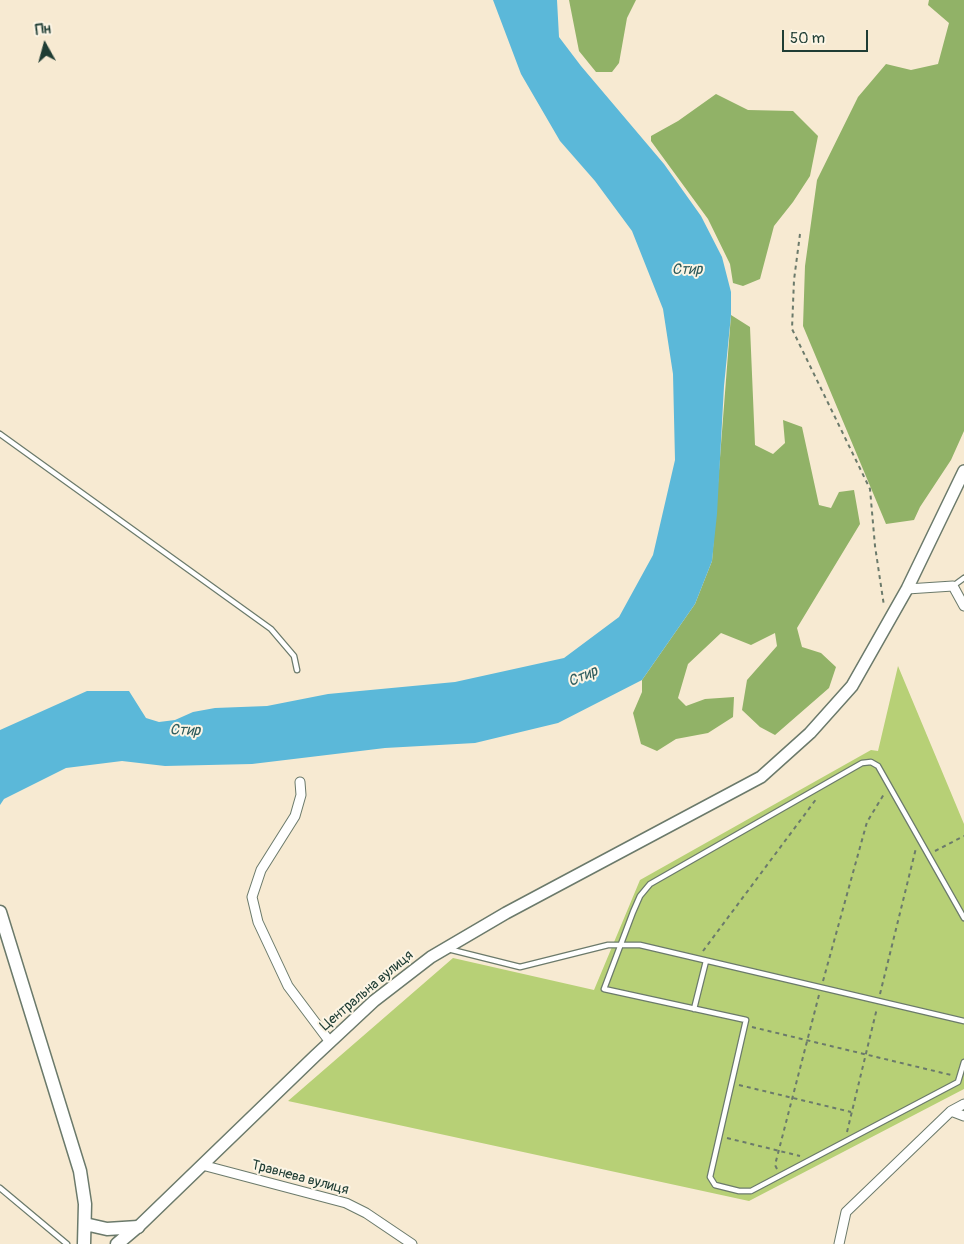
<!DOCTYPE html>
<html>
<head>
<meta charset="utf-8">
<style>
	body { margin:0 }
	#map { position:relative; width:964px; height:1244px; overflow:hidden; background:#f7ead2; font-family:Pangolin,sans-serif }
	canvas { display:block }
	.north { position:absolute; left:20px; top:20px; width:50px; height:50px; -webkit-text-stroke:4px #fcf5e5; paint-order:stroke; rotate:353deg; font-size:14px; font-weight:700; line-height:20px; text-align:center; color:#1f3d34 }
	.north::after { content:''; display:block; margin:auto; width:18px; height:22px; background:#1f3d34; clip-path:polygon(50% 0,100% 100%,50% 72%,0 100%) }
	.scale { position:absolute; left:782px; top:30px; width:86px; height:22px; box-sizing:border-box; border:2px solid #1f3d34; border-top:0; padding-left:6px; font-size:15px; line-height:18px; white-space:nowrap; color:#1f3d34; -webkit-text-stroke:4px #fcf5e5; paint-order:stroke }
</style>
</head>
<body>
<div id="map">
<canvas width="964" height="1244"></canvas>
<div class="north">Пн</div>
<div class="scale">50 m</div>
</div>
<script>
const ctx = document.querySelector('canvas').getContext('2d');
ctx.lineJoin = 'round';
function paint(path, color) { ctx.fillStyle = color; ctx.fill(path, 'evenodd'); }
const poly = rows => new Path2D(rows.map(r => 'M' + r).join(''));
function stroke(path, color, width, dash) { ctx.strokeStyle = color; ctx.lineWidth = width; ctx.lineCap = dash ? 'butt' : 'round'; ctx.setLineDash(dash || []); ctx.stroke(path); }
function label(font, color, halo, rows, align = 'center') {
  ctx.font = font + ' Pangolin,sans-serif'; ctx.lineWidth = 4; ctx.setLineDash([]); ctx.textBaseline = 'middle'; ctx.strokeStyle = halo; ctx.fillStyle = color; for (const [text, x, y, turn = 0] of rows) {
    ctx.save(); ctx.translate(x, y); ctx.rotate((+turn || 0) * Math.PI / 180); ctx.textAlign = isNaN(turn) ? turn : align; if (halo) ctx.strokeText(text, 0, 0); ctx.fillText(text, 0, 0); ctx.restore();
  }
}
const green = poly([
	[898,666,964,824,964,1089,749,1201,288,1101,453,958,594,990,640,880,871,750,878,751]
]);
const forest = poly([
	[569,0,636,0,627,18,619,63,612,72,596,72,579,51],
	[929,0,964,0,964,431,951,460,920,507,914,520,886,524,803,326,805,266,817,180,858,97,886,64,911,70,938,64,949,23,928,5],
	[716,94,748,110,793,111,818,136,810,176,793,202,774,226,760,279,743,286,733,283,730,264,708,219,651,141,651,136,678,121],
	[731,315,750,327,755,445,773,454,785,443,783,420,802,427,819,505,831,508,839,492,854,490,860,524,797,628,802,647,821,653,836,667,829,688,775,735,760,727,742,710,747,680,777,646,775,633,751,645,721,633,688,664,678,698,686,706,705,699,734,697,733,717,708,733,676,739,657,751,641,744,633,713,642,692,642,680,695,604,712,561]
]);
const water = poly([
	[493,0,557,0,559,37,581,66,664,164,701,216,722,257,731,292,731,315,724,386,717,514,712,561,695,604,642,680,558,723,475,743,385,748,252,764,165,766,122,761,66,768,4,799,0,805,0,730,87,691,129,691,146,718,159,722,175,720,193,712,215,708,267,706,328,694,455,682,564,658,619,617,653,555,675,460,673,374,663,309,632,231,595,181,560,141,521,74]
]);
const path = poly([
	[800,234,794,280,792,329,870,489,875,546,884,606],
	[935,851,964,836],
	[703,951,817,798],
	[823,981,867,822,884,794],
	[880,994,916,848],
	[752,1027,951,1075],
	[739,1085,851,1112],
	[847,1132,877,1008],
	[727,1138,800,1156],
	[777,1169,775,1165,819,995]
]);
const service = poly([
	[0,434,271,629,294,656,297,670],
	[953,586,964,578],
	[964,918,878,766,871,762,862,763,650,884,640,896,633,912,604,989,746,1020,710,1177,715,1185,739,1191,751,1191,958,1082,964,1062],
	[448,949,520,967,608,945,640,945,964,1021],
	[694,1009,706,961],
	[0,1188,67,1244]
]);
const minor = poly([
	[907,589,953,586,964,606],
	[300,782,301,795,295,816,261,870,252,897,258,922,288,986,330,1042],
	[951,1111,964,1116],
	[202,1165,346,1203,366,1213,412,1244],
	[839,1244,846,1212,951,1111,964,1104]
]);
const tertiary = poly([
	[138,1227,315,1056,374,1001,431,957,506,913,761,777,810,733,852,686,907,589,964,471]
]);
const secondary = poly([
	[0,912,80,1171,85,1204,84,1244],
	[85,1224,107,1229,138,1227],
	[117,1244,136,1228]
]);
const streetNames = [
	["Центральна вулиця",367,991,-40],
	["Травнева вулиця",300,1178,15]
];
const waterNames = [
	["Стир",687,270],
	["Стир",583,677,-23],
	["Стир",185,731,2]
];
paint(green, '#b7d076');
paint(forest, '#91b267');
paint(water, '#5bb8d9');
stroke(service, '#6b7a6b', 7);
stroke(minor, '#6b7a6b', 11);
stroke(tertiary, '#6b7a6b', 14);
stroke(secondary, '#6b7a6b', 15);
stroke(path, '#6b7a6b', 2, [4, 4]);
stroke(service, '#fff', 4.5);
stroke(minor, '#fff', 9);
stroke(tertiary, '#fff', 11);
stroke(secondary, '#fff', 12);
label('14px', '#1f3d34', '#fcf5e5', streetNames);
label('italic 15px', '#2e5c5d', '#fcf5e5', waterNames);
</script>
</body>
</html>
